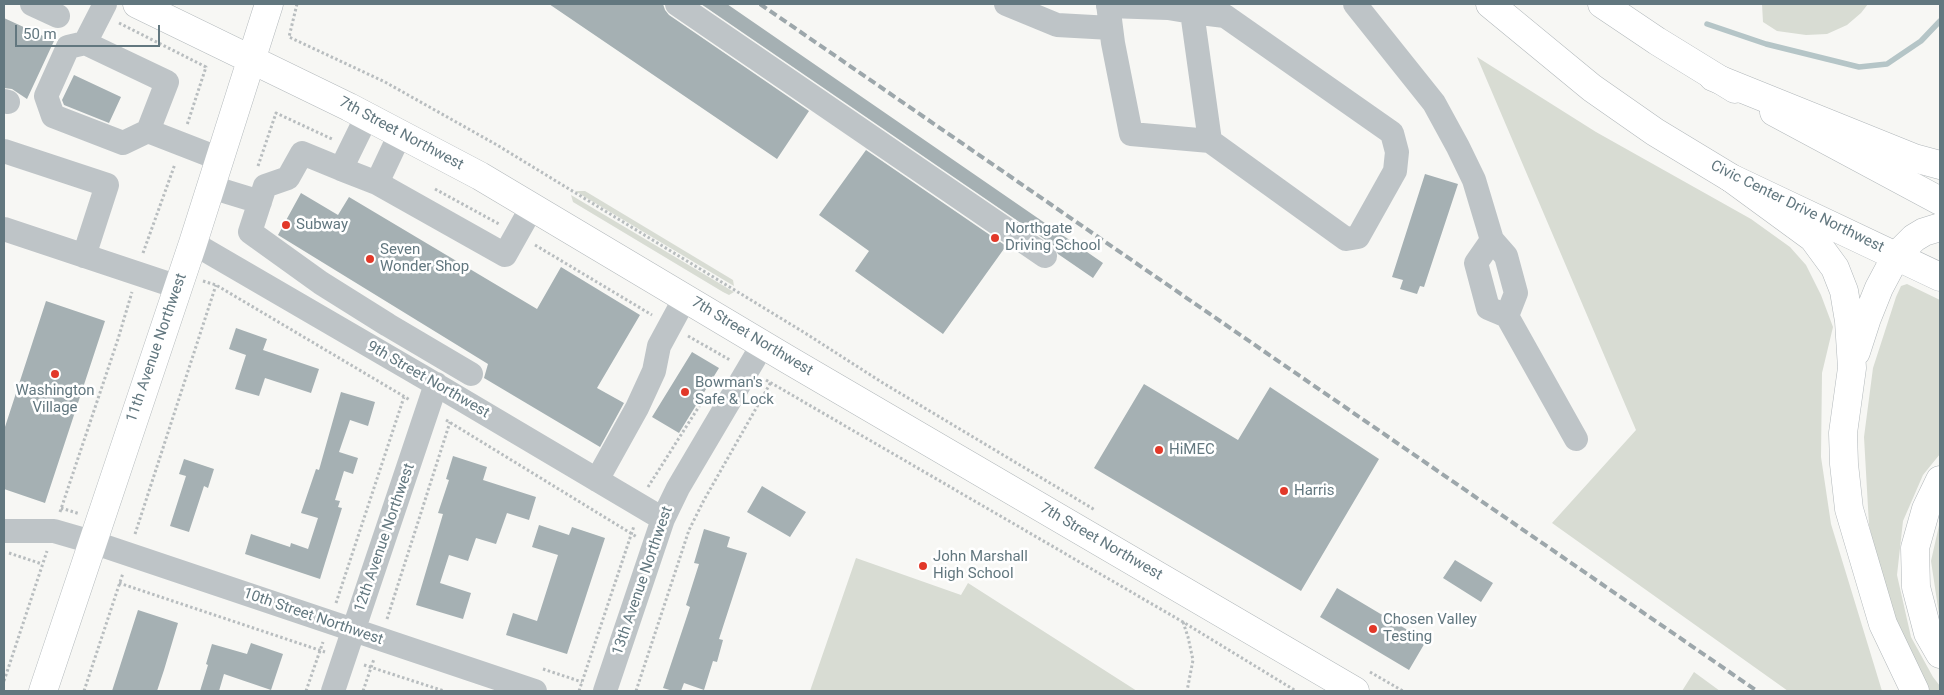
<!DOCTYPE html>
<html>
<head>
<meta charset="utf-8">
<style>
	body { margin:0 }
	#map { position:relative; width:1944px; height:695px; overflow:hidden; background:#f7f7f4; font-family:Roboto,sans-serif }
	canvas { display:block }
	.frame { position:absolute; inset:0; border:5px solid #62777f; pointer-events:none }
	.scale { position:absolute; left:15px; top:25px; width:145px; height:22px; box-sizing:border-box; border:2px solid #62777f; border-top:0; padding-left:6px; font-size:15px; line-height:18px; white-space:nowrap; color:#62777f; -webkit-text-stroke:4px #fff; paint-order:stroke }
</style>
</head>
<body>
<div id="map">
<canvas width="1944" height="695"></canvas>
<div class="frame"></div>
<div class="scale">50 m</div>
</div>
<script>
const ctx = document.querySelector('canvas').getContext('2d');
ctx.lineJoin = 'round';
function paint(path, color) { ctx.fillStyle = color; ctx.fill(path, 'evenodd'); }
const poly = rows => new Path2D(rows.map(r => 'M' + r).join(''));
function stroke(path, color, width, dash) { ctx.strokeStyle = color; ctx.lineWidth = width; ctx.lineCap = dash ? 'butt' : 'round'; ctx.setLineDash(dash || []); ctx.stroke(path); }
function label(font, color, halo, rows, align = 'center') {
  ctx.font = font + ' Roboto,sans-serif'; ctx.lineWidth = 5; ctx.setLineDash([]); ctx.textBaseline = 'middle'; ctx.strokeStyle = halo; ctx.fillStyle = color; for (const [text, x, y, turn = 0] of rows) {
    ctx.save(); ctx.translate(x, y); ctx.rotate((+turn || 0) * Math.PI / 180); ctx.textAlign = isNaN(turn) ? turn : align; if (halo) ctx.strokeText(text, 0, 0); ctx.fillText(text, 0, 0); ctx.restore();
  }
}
const green = poly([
	[1762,4,1868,4,1861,13,1847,25,1827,34,1806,35,1777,31,1763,22],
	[1477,57,1596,132,1751,219,1790,247,1806,265,1821,295,1833,327,1822,373,1821,457,1831,524,1882,691,1788,691,1552,523,1636,430],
	[575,191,585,191,733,280,734,286],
	[571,195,734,292,729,295,723,292,573,202],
	[1907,284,1940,300,1940,454,1923,475,1903,521,1897,575,1911,637,1933,677,1940,686,1940,691,1929,691,1908,653,1885,595,1869,525,1864,437,1873,368,1896,297,1901,286],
	[1940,521,1940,621,1931,561],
	[856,558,961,595,968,583,1137,691,810,691],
	[1694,672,1720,691,1682,691]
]);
const stream = poly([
	[1707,24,1766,44,1859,67,1887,64,1921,41,1940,21]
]);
const building = poly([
	[549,4,663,4,665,10,669,15,809,111,777,159],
	[701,4,727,4,1103,263,1093,278,1058,254,1053,245],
	[4,18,54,41,27,99,12,89,4,88],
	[74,75,121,97,109,123,64,105,62,100],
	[866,150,1006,246,943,334,855,271,869,251,819,215],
	[1425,174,1458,184,1424,287,1420,286,1417,294,1400,289,1403,280,1392,277],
	[301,193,338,215,349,197,537,309,561,267,640,315,597,388,624,403,600,447,484,378,488,364,278,235],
	[46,301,105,321,45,503,4,489,4,430],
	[236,328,267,339,263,350,319,369,311,393,265,378,259,396,235,389,246,355,229,349],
	[692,352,719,368,679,433,652,417],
	[1144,384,1238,440,1270,387,1379,459,1301,591,1094,468],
	[341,392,375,402,368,426,350,420,339,452,358,458,353,474,344,471,335,500,340,501,338,507,342,508,320,579,245,554,251,534,290,547,291,543,308,549,318,518,301,513,316,469,319,470],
	[453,456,487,467,483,480,536,497,529,520,507,513,496,544,476,538,468,561,449,555,440,583,471,593,463,619,416,605,443,514,438,513,449,480,446,479],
	[184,459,214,469,208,488,204,486,189,532,170,526,186,476,179,474],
	[762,486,806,512,790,537,747,512],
	[539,525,569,535,572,527,605,538,567,654,506,635,513,613,537,621,558,555,532,547],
	[704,529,730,537,727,547,747,553,719,639,723,640,717,662,713,661,704,690,684,683,681,691,673,691,663,688,690,607,686,605,699,564,694,563],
	[1455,560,1493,583,1481,602,1443,578],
	[1337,588,1426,641,1409,670,1320,617],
	[138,610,178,623,164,670,157,691,112,691],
	[251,643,283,654,271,690,224,674,219,691,200,691,208,665,206,664,212,644,247,654]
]);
const path = poly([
	[297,4,289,37,385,82,497,145,805,333,883,383,1095,510],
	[119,23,206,67,187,125],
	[258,166,276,113,332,139],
	[435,189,499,224],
	[535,245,652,315],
	[143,253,175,164],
	[203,281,216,285,410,400],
	[688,336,730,360],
	[766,380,1183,622,1296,691],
	[446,420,637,537],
	[648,487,705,397],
	[61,508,80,514],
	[60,512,118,339,132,292],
	[135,534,216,285],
	[9,553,42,564],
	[119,583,325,652],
	[336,603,404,397],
	[387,619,450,422],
	[1183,622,1188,637,1193,660,1187,691],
	[364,665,444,691],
	[543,669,582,682],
	[1370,672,1403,691],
	[4,681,47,551],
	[84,691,123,573],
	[306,691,323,642],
	[363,691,374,659],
	[579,691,634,526],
	[636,691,689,530,704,500,771,382]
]);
const minor = poly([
	[32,4,58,16],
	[105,4,85,43,167,82,148,131,220,159],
	[677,4,1045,256],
	[1006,4,1057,25,1111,28],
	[1108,4,1113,43,1131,134,1210,141],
	[1355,4,1434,103,1458,147,1474,180,1492,240,1506,256,1516,293,1507,316,1576,439],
	[1108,6,1168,8,1192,12,1225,16,1392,133,1397,152,1395,171,1358,237,1346,239,1210,141,1192,12],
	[85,43,68,47,46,96,53,116,123,143,148,131],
	[4,101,8,102],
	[367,116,341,169,377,183,505,255,532,207],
	[4,151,107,185,84,256],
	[341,169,302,153,288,178,265,186,250,232,321,283,388,325,471,374],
	[377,183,400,134],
	[211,187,260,202],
	[4,229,178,287],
	[1492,240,1476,263,1488,308,1507,316],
	[193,243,425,378,663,519],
	[597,480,637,408,654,371,659,346,685,298],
	[4,531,54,531,92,542,535,691],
	[333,691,436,384],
	[605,691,663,519,678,488,763,344]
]);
const major = poly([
	[137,4,349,107,480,176,787,359,1355,691],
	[1490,4,1592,88,1655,132,1731,178,1940,277],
	[1602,4,1657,41,1735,89],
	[1774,112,1940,201],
	[43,691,193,243,269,4]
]);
const highway = poly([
	[1713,77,1914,158,1940,165],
	[1731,178,1813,238,1835,268,1844,291,1849,321,1852,368,1843,433,1844,464,1849,509,1883,624,1915,691],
	[1856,352,1867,318,1879,288,1896,256,1914,238,1924,232,1940,227],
	[1940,480,1926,509,1915,548,1916,587,1928,633,1940,654]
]);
const rail = poly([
	[760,4,1757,691]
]);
const markers = [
	[286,225,5,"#e23829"],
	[995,238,5,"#e23829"],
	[370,259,5,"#e23829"],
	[55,374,5,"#e23829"],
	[685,392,5,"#e23829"],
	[1159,450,5,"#e23829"],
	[1284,491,5,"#e23829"],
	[923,566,5,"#e23829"],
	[1373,629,5,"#e23829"]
];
const streetNames = [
	["7th Street Northwest",401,134,28],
	["Civic Center Drive Northwest",1797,207,26],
	["7th Street Northwest",752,337,31],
	["11th Avenue Northwest",157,348,-71],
	["9th Street Northwest",428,380,30],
	["12th Avenue Northwest",385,538,-71],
	["7th Street Northwest",1101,542,30],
	["13th Avenue Northwest",643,581,-71],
	["10th Street Northwest",313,617,19]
];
const poiNames = [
	["Subway",296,225],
	["Northgate",1005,229],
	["Driving School",1005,246],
	["Seven",380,250],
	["Wonder Shop",380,267],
	["Bowman's",695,383],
	["Safe & Lock",695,400],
	["Washington",55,391,"center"],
	["Village",55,408,"center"],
	["HiMEC",1169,450],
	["Harris",1294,491],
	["John Marshall",933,557],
	["High School",933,574],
	["Chosen Valley",1383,620],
	["Testing",1383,637]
];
paint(green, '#d8dcd3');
stroke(stream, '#b5c5c7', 5.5);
paint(building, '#a5b0b3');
stroke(major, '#b2b8bb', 29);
stroke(highway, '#b1b7ba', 29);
stroke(path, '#b8bdbf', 3, [2.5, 2.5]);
stroke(minor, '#bec4c7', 24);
stroke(major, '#fff', 28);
stroke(highway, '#fff', 28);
stroke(rail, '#9da7ab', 4, [8, 4]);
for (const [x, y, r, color] of markers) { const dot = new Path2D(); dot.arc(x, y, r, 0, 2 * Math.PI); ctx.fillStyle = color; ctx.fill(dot); stroke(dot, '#fff', 2); }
label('15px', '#62777f', '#fff', streetNames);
label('15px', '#62777f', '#fff', poiNames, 'left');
</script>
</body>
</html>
